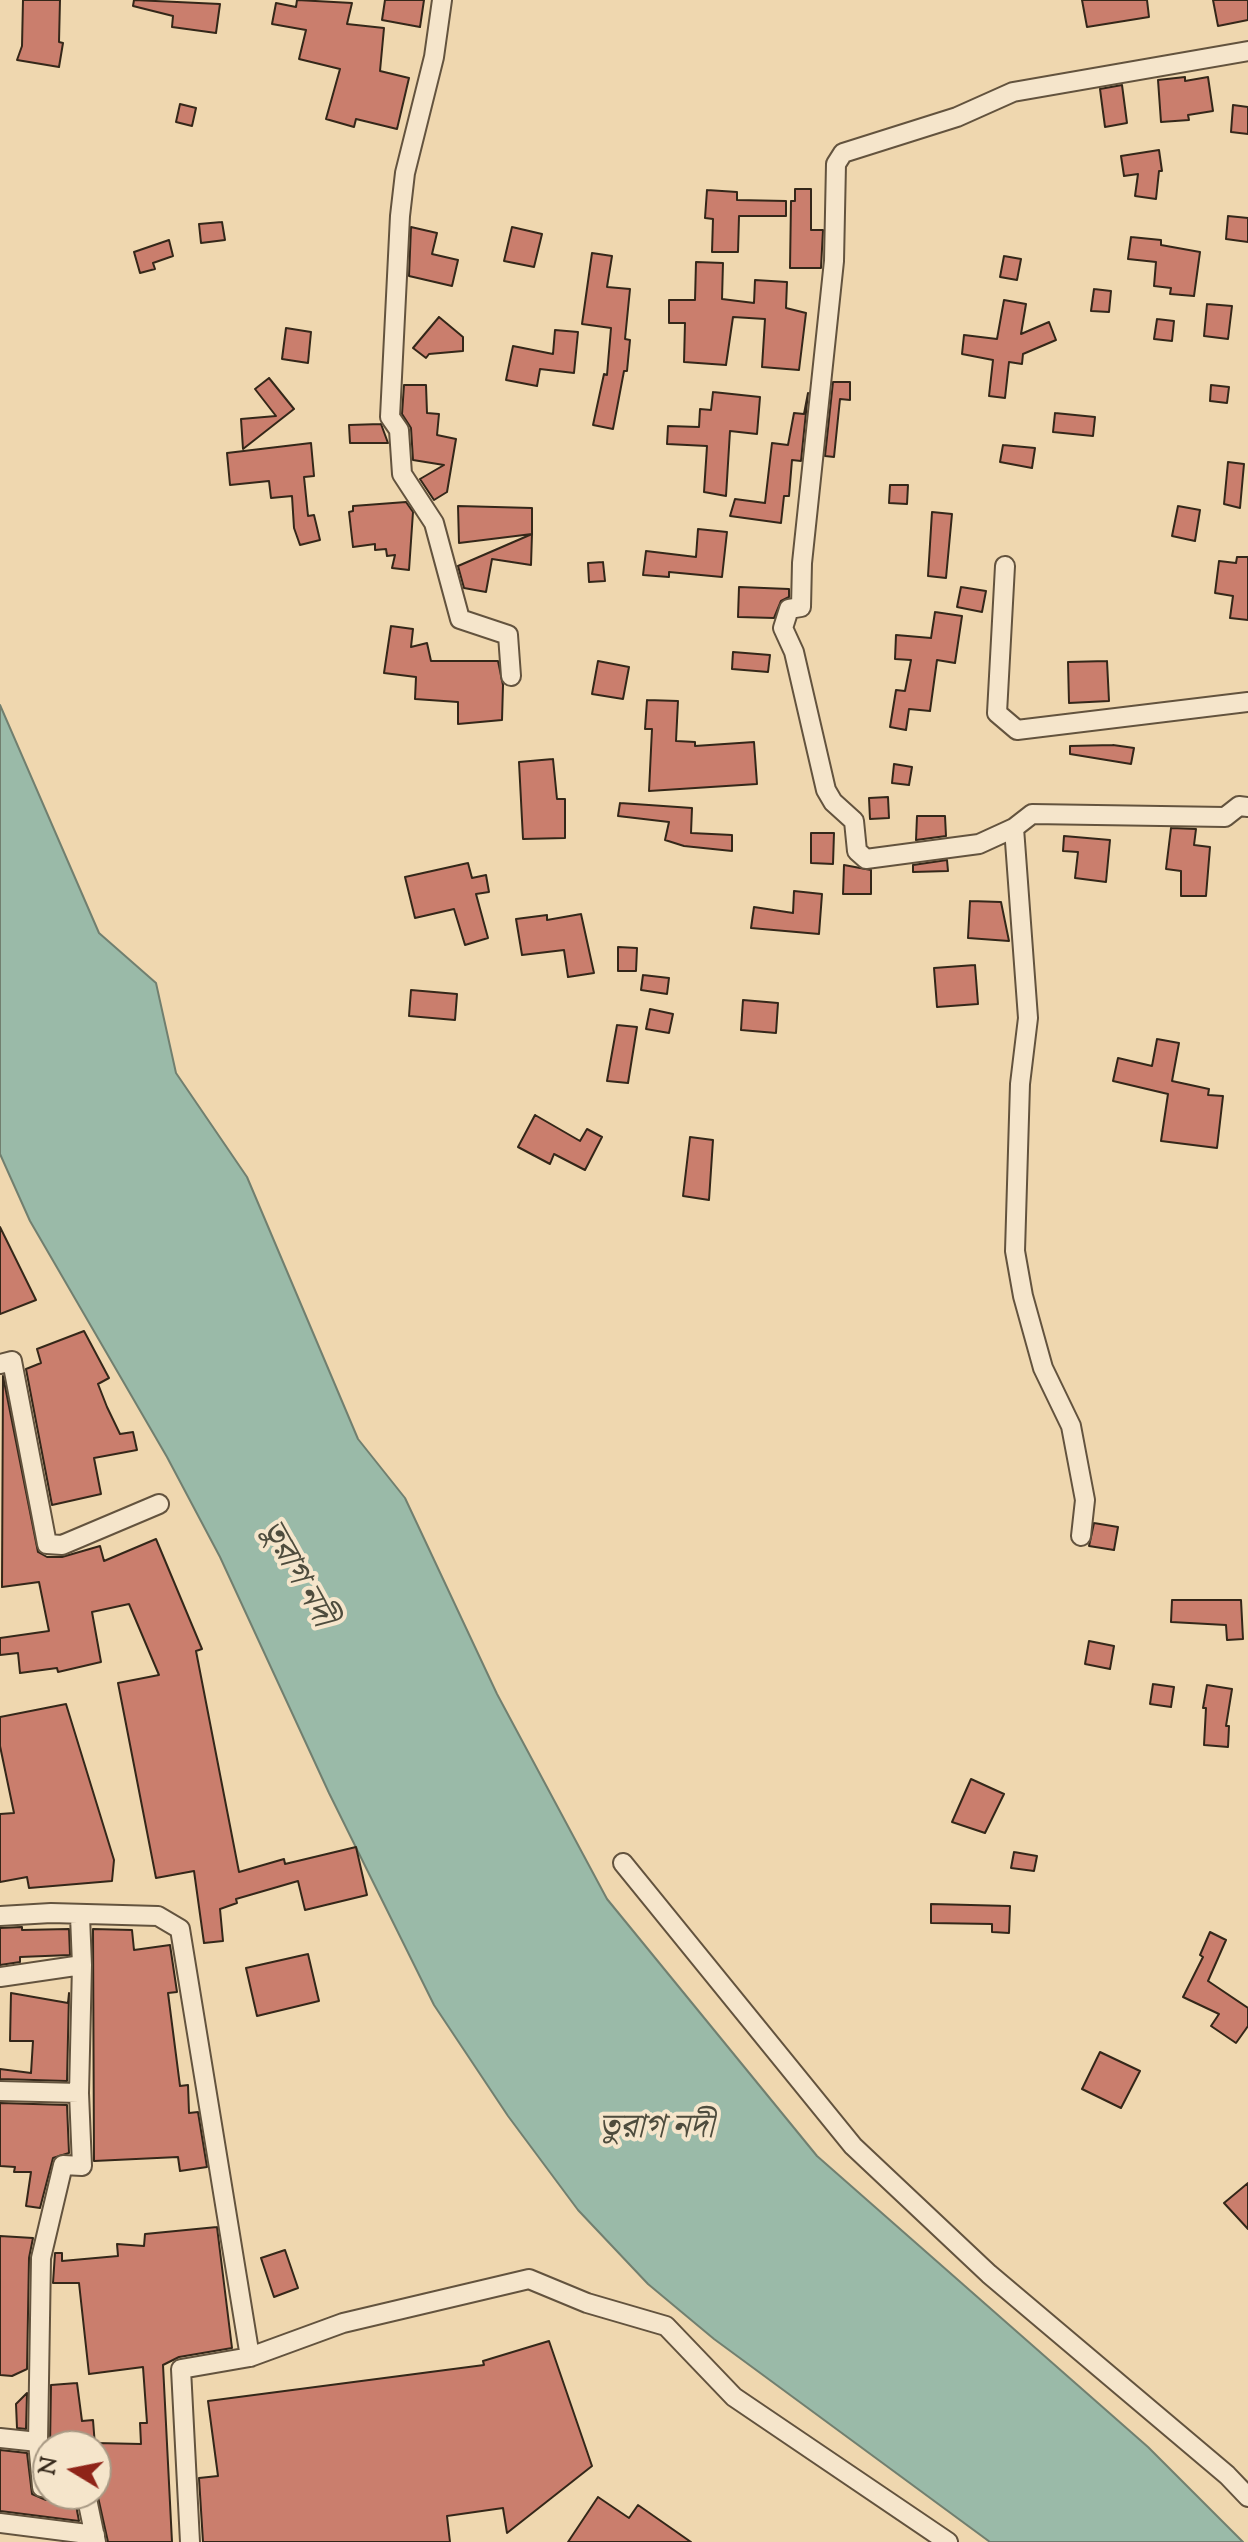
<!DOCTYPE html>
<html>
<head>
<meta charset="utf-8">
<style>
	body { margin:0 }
	#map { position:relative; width:1248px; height:2542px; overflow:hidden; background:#efd7af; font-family:"Sorts Mill Goudy",serif }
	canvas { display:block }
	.north { position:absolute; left:32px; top:2430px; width:80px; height:80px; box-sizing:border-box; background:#f5e5cb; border:2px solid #a89984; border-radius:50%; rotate:280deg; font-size:22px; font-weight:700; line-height:32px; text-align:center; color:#342719 }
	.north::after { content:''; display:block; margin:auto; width:28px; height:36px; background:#8f2418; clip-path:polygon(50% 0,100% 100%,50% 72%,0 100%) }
</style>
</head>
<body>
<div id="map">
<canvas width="1248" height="2542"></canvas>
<div class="north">N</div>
</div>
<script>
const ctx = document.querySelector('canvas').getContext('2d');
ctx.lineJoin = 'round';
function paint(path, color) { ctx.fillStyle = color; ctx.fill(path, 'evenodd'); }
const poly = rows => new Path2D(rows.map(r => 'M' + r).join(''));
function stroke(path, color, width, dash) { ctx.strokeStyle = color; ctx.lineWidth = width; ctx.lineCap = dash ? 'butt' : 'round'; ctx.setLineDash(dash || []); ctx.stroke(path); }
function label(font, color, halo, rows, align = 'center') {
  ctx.font = font + ' "Sorts Mill Goudy","Noto Serif Bengali",serif'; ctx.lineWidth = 8; ctx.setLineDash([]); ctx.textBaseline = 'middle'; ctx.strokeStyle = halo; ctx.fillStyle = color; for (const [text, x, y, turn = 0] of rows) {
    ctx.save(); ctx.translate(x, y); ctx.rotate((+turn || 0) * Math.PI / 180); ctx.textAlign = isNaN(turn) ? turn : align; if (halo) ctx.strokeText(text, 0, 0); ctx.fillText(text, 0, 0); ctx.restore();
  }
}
const water = poly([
	[0,705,99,933,156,983,176,1073,247,1177,358,1439,405,1498,497,1694,607,1899,817,2156,1148,2447,1243,2542,990,2542,714,2339,648,2284,578,2210,508,2116,434,2005,329,1793,220,1557,167,1457,30,1221,0,1154,0,705]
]);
const building = poly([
	[23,0,60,0,59,42,63,43,59,67,17,60,22,46,23,0],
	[134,0,220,4,216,33,172,27,173,16,133,6,134,0],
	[297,0,352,3,347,24,384,28,380,71,409,78,397,129,356,119,354,127,326,119,340,69,299,59,306,30,272,24,276,3,296,7,297,0],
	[385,0,424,0,420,27,382,20,385,0],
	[1082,0,1147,0,1149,17,1087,27,1082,0],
	[1213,0,1248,0,1248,20,1218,26,1213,0],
	[1185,77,1185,81,1208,77,1213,111,1188,115,1189,120,1161,122,1158,80,1185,77],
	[1122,85,1127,123,1105,127,1100,89,1122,85],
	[180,104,196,108,192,126,176,122,180,104],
	[1233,105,1248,107,1248,134,1231,132,1233,105],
	[1159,150,1162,171,1159,171,1156,199,1135,196,1138,174,1124,176,1121,156,1159,150],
	[795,189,811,189,811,230,823,230,821,268,790,268,791,201,795,201,795,189],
	[707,190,737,192,737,200,786,201,786,216,739,216,738,252,712,252,713,219,705,218,707,190],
	[1228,216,1248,218,1248,242,1226,239,1228,216],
	[222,222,225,240,201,243,199,224,222,222],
	[411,227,437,233,432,254,458,260,452,286,409,276,411,227],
	[512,227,542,234,534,267,504,261,512,227],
	[1131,237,1161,240,1161,245,1200,252,1194,296,1170,294,1171,288,1154,286,1156,262,1128,259,1131,237],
	[169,240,173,256,153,263,155,269,140,273,134,252,169,240],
	[592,253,612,256,607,287,630,289,625,339,630,340,627,371,624,371,613,429,593,425,604,374,607,375,611,328,582,324,592,253],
	[1004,256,1021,259,1017,280,1000,277,1004,256],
	[696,262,723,263,722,299,754,303,755,280,787,282,786,308,806,313,799,370,762,367,765,319,733,317,726,365,684,362,685,323,669,323,669,300,695,300,696,262],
	[1094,289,1111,291,1109,312,1091,311,1094,289],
	[1004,300,1026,304,1021,334,1049,322,1056,340,1023,354,1022,364,1009,362,1005,398,989,396,993,360,962,354,964,335,997,339,1004,300],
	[1207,304,1232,306,1228,339,1204,336,1207,304],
	[439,317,463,337,463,351,429,354,426,358,413,348,439,317],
	[1157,319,1174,321,1172,341,1154,339,1157,319],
	[286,328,311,332,308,363,282,359,286,328],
	[555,330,578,332,574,373,540,369,537,386,506,380,513,346,553,354,555,330],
	[269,378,294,409,243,449,241,419,276,416,255,389,269,378],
	[833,382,850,382,850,400,840,399,834,457,825,456,833,382],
	[404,385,426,385,427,413,439,414,437,435,456,439,447,492,434,500,420,479,444,465,413,460,411,428,402,414,404,385],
	[1211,385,1229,387,1227,403,1210,401,1211,385],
	[713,392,760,397,757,434,730,431,726,496,704,492,707,446,667,444,668,426,699,427,700,409,711,410,713,392],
	[808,393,801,461,792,460,789,496,784,496,781,523,730,516,735,499,765,503,772,443,788,445,794,413,804,414,808,393],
	[1055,413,1095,417,1093,436,1053,432,1055,413],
	[381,424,388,443,350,443,349,425,381,424],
	[311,443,314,476,304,477,308,516,314,515,320,540,300,545,294,528,292,496,271,498,269,481,230,485,227,453,311,443],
	[1003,445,1035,448,1032,468,1000,462,1003,445],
	[1228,462,1244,464,1240,508,1224,504,1228,462],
	[890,485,908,485,907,504,889,503,890,485],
	[406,502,413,512,409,570,392,568,395,555,387,556,386,549,375,550,375,544,353,547,349,512,353,511,353,506,406,502],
	[458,506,532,508,532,534,459,543,458,506],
	[1178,506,1200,510,1195,541,1172,536,1178,506],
	[932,512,952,514,946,578,928,576,932,512],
	[698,529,727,532,722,577,669,572,669,577,643,575,646,551,696,557,698,529],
	[532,534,531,565,492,559,486,592,464,588,458,566,532,534],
	[1237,557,1248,557,1248,620,1230,618,1233,596,1215,593,1219,561,1236,563,1237,557],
	[603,562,605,581,589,582,588,563,603,562],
	[739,587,789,589,789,597,781,601,774,618,738,617,739,587],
	[961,587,986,591,982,612,957,607,961,587],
	[935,612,962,616,955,663,937,660,930,711,909,709,906,730,890,727,896,690,905,691,911,660,895,659,896,635,931,638,935,612],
	[391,626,413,629,411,647,427,643,431,661,498,661,503,685,502,720,458,724,458,702,415,699,416,677,384,673,391,626],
	[733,652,770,655,768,672,732,669,733,652],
	[598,661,629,667,623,699,592,694,598,661],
	[1107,661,1109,701,1069,703,1068,662,1107,661],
	[647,700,678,701,676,741,695,742,695,746,754,742,757,784,649,791,652,729,645,729,647,700],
	[1113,745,1134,748,1131,764,1070,754,1070,746,1113,745],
	[553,759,557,799,565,799,565,838,523,839,519,762,553,759],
	[894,764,912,767,909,785,892,783,894,764],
	[888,797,889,818,870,819,869,798,888,797],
	[620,803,692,808,691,833,732,835,732,851,684,846,665,840,669,822,618,816,620,803],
	[917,816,945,816,946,836,916,840,917,816],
	[1171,828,1196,829,1194,845,1210,847,1206,896,1181,896,1181,871,1166,869,1171,828],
	[811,833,834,833,833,864,811,863,811,833],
	[1064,836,1110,840,1106,882,1075,878,1078,852,1063,851,1064,836],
	[947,860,948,871,913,872,913,865,947,860],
	[468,863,472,878,486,875,489,892,476,894,488,938,465,945,454,909,415,918,405,877,468,863],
	[844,865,871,870,871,894,843,894,844,865],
	[794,891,822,894,819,934,751,928,754,907,793,913,794,891],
	[970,901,1001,902,1009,941,968,938,970,901],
	[581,914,594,973,568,977,564,950,522,955,516,919,547,915,547,920,581,914],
	[618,947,637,948,636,971,618,971,618,947],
	[975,965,978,1004,937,1007,934,968,975,965],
	[643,975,669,978,667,994,641,990,643,975],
	[411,990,457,994,455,1020,409,1016,411,990],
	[743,1000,778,1003,776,1033,741,1030,743,1000],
	[650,1009,673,1014,669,1033,646,1029,650,1009],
	[617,1025,637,1027,628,1083,607,1081,617,1025],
	[1157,1039,1179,1043,1172,1081,1209,1089,1208,1095,1223,1096,1217,1148,1161,1141,1168,1094,1113,1081,1118,1058,1152,1066,1157,1039],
	[535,1115,580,1141,587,1129,602,1137,585,1170,554,1154,550,1164,518,1147,535,1115],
	[690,1137,713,1140,709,1200,683,1196,690,1137],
	[0,1227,36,1300,0,1314,0,1227],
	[84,1331,109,1378,98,1384,107,1407,120,1434,133,1432,137,1450,94,1458,101,1494,52,1505,26,1369,41,1363,37,1349,84,1331],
	[3,1376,38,1552,47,1557,62,1557,100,1546,104,1561,156,1539,202,1649,196,1651,239,1872,284,1859,285,1864,356,1847,367,1895,305,1910,298,1881,236,1899,237,1903,220,1909,223,1941,204,1943,194,1871,156,1878,118,1683,159,1675,129,1604,92,1612,101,1662,58,1672,57,1668,20,1673,18,1653,0,1655,0,1638,49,1631,39,1582,2,1587,3,1376],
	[1094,1523,1118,1527,1114,1550,1089,1546,1094,1523],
	[1172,1600,1241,1600,1243,1639,1227,1640,1226,1625,1171,1622,1172,1600],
	[1089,1641,1114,1646,1110,1669,1085,1664,1089,1641],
	[1153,1684,1174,1687,1171,1707,1150,1704,1153,1684],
	[1207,1685,1232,1689,1226,1726,1229,1726,1228,1747,1204,1745,1206,1708,1203,1708,1207,1685],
	[66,1704,114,1860,112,1881,29,1888,27,1877,0,1882,0,1814,14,1813,0,1746,0,1717,66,1704],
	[971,1779,1004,1794,985,1833,952,1822,971,1779],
	[1014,1852,1037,1856,1034,1871,1011,1868,1014,1852],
	[931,1904,1010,1906,1009,1933,992,1932,992,1924,931,1923,931,1904],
	[22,1927,22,1930,69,1929,70,1955,20,1957,20,1962,0,1965,0,1928,22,1927],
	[93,1929,132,1930,134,1950,170,1945,177,1992,168,1993,180,2086,188,2085,189,2113,198,2112,207,2167,180,2171,178,2157,94,2161,93,1929],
	[1210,1932,1226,1940,1208,1981,1248,2008,1248,2026,1236,2043,1211,2026,1219,2014,1183,1997,1203,1957,1200,1955,1210,1932],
	[308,1954,319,2001,257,2016,246,1968,308,1954],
	[11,1993,68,2003,69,1993,67,2081,0,2079,0,2069,31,2073,33,2041,10,2041,11,1993],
	[1100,2052,1140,2071,1121,2108,1082,2089,1100,2052],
	[0,2103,67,2105,69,2153,53,2158,40,2208,26,2206,31,2172,14,2172,15,2167,0,2166,0,2103],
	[1248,2183,1248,2229,1224,2203,1248,2183],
	[217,2227,232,2348,179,2357,163,2365,172,2542,108,2542,96,2488,96,2443,141,2444,140,2423,147,2423,143,2367,89,2374,79,2283,53,2283,55,2253,62,2253,62,2261,118,2256,117,2244,144,2246,145,2234,217,2227],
	[0,2236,33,2238,29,2258,27,2369,12,2376,0,2375,0,2236],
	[285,2250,298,2288,274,2297,261,2258,285,2250],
	[549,2341,592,2466,507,2533,503,2508,447,2516,450,2542,203,2542,199,2478,218,2476,208,2401,484,2365,483,2361,549,2341],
	[77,2383,82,2421,93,2420,95,2446,50,2446,51,2385,77,2383],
	[27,2393,26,2429,17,2428,16,2404,27,2393],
	[0,2450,27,2453,32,2494,46,2500,56,2497,75,2500,79,2521,0,2511,0,2450],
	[598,2497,629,2518,638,2505,691,2542,568,2542,598,2497]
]);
const street = poly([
	[442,0,434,57,405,173,400,216,390,417,399,430,402,474,434,523,460,619,508,635,511,676],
	[1248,51,1013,92,957,117,843,153,836,164,834,261,802,563,801,607,789,609,783,628,794,652,826,790,833,802,854,821,857,851,866,859,979,844,1014,828,1032,814,1225,817,1239,806,1248,807],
	[1005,566,997,713,1017,730,1248,702],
	[1014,828,1028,1018,1020,1084,1015,1251,1023,1296,1043,1368,1071,1426,1085,1500,1081,1536],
	[0,1364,12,1361,47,1544,62,1545,159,1504],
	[623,1863,853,2146,989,2274,1227,2475,1248,2497],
	[0,1916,51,1913,158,1916,180,1929,250,2357,181,2369,190,2542],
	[80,1916,82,1965],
	[0,1977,82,1965,79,2093,82,2166,63,2165,41,2258,38,2442,42,2487,48,2488],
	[0,2091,79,2093],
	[250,2357,343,2323,529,2279,587,2303,666,2326,734,2397,948,2542],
	[0,2438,38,2442],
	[86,2494,96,2542],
	[0,2523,95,2535]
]);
const waterNames = [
	["তুরাগ নদী",294,1575,61],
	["তুরাগ নদী",656,2131]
];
paint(water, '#9abaa8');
stroke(water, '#717f6f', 2);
paint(building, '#ca7e6d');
stroke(building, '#342719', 2);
stroke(street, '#63533e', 22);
stroke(street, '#f5e5cb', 18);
label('italic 34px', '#4e4c3d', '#f5e5cb', waterNames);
</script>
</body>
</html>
